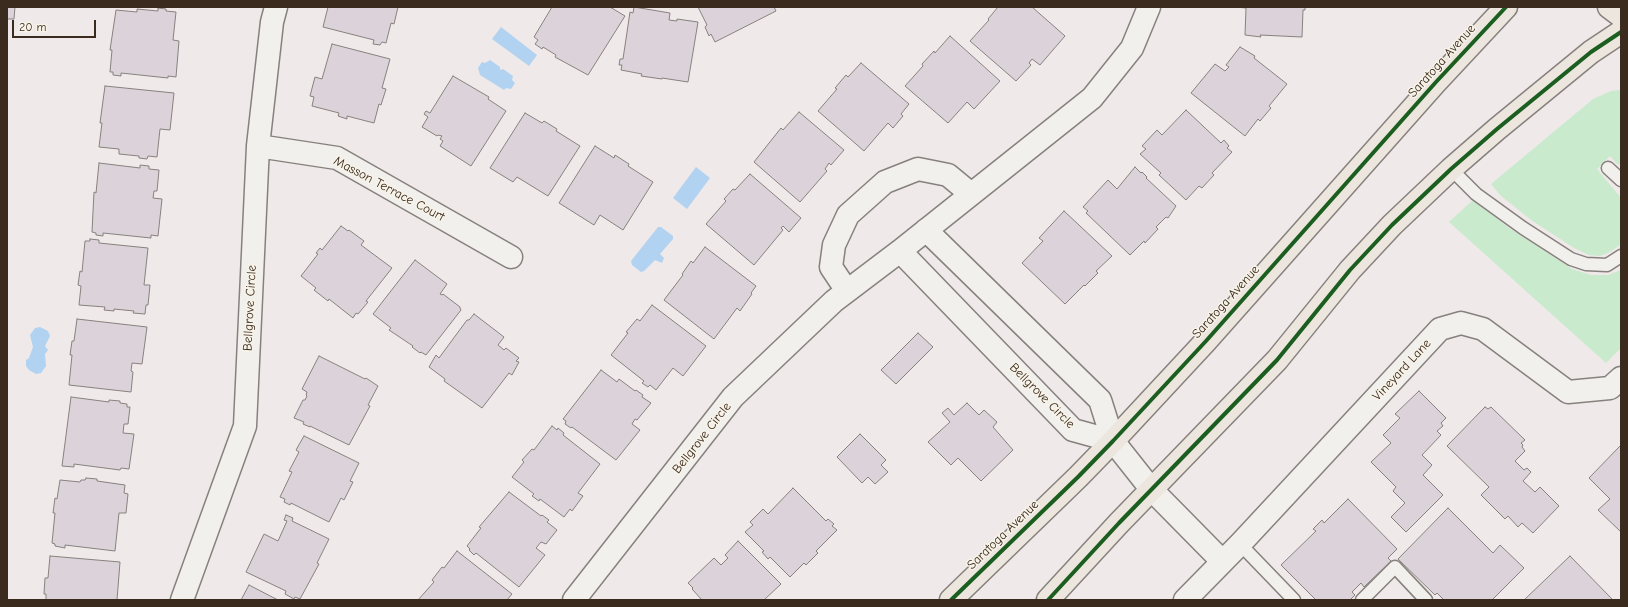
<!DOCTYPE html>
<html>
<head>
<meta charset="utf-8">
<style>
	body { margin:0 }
	#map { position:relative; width:1628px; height:607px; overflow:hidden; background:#efe9e9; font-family:"Comic Neue",sans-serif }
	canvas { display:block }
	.frame { position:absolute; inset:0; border:8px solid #3b2a1e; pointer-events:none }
	.scale { position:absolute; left:12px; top:20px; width:84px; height:18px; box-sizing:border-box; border:2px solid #3b2a1e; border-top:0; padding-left:5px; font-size:12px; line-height:14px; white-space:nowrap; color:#3b2a1e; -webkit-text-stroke:3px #f7f3e8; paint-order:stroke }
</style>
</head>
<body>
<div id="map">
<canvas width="1628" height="607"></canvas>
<div class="frame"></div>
<div class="scale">20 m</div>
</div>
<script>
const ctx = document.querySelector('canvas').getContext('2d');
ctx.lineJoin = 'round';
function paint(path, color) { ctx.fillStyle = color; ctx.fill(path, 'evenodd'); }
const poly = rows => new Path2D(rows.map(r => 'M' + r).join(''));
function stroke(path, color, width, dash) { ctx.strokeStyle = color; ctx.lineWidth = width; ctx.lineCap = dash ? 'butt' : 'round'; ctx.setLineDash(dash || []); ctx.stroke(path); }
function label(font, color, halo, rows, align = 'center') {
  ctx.font = font + ' "Comic Neue",sans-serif'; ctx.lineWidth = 3; ctx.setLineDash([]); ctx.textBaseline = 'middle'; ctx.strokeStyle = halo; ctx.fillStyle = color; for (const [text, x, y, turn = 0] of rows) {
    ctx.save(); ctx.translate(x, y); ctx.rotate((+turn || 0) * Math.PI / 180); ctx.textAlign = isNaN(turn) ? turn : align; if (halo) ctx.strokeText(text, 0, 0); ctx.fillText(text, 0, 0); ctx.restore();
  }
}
const green = poly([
	[1621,90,1621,163,1618,165,1610,156,1597,169,1621,198,1621,244,1610,252,1600,256,1589,255,1574,248,1531,220,1500,195,1491,184,1593,99,1611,91],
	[1473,200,1509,228,1572,269,1591,275,1608,275,1621,270,1621,348,1606,363,1449,222]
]);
const water = poly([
	[501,27,537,55,529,66,492,39],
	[490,60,500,67,500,70,503,69,513,76,512,80,515,83,511,89,506,88,504,90,480,75,478,68,482,62,485,63],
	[696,167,710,178,687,209,673,198],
	[658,227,661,227,673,236,673,239,660,254,664,258,662,263,655,260,644,271,641,272,632,265,631,261],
	[40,327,48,331,50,336,45,346,48,350,45,354,46,366,41,373,36,374,29,370,26,366,26,360,29,358,33,347,30,335,35,328]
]);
const building = poly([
	[7,7,15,7,14,19,7,19,7,7],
	[328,7,398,7,394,24,391,23,386,43,382,42,380,45,373,44,374,40,323,27,328,7],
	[552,7,610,7,625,16,588,75,555,57,556,55,543,47,542,49,535,44,538,40,534,37,552,7],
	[634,7,670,13,669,20,677,21,677,19,698,22,688,82,662,78,662,79,641,76,642,74,621,70,622,65,619,65,620,59,623,59,630,12,633,13,634,7],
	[698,7,774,7,776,11,715,42,711,34,709,36,705,27,707,25,698,7],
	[998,7,1032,7,1065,36,1040,65,1032,59,1029,63,1031,65,1016,81,970,41,989,20,988,19,998,7],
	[1236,7,1305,7,1305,10,1303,10,1302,37,1260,35,1261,37,1245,35,1246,8,1236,7],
	[158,8,166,9,166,11,176,12,173,40,179,41,176,77,168,76,168,78,121,73,121,76,113,75,113,72,110,72,112,50,110,50,116,10,137,12,137,9,158,11,158,8],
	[950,36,1000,81,974,109,967,102,948,123,905,86,923,66,922,64,934,51,935,53,950,36],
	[332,44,390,59,382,88,386,89,381,105,379,104,374,123,347,116,347,119,338,116,339,113,312,106,314,97,310,96,315,77,322,79,332,44],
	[1240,47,1255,56,1254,58,1287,84,1269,106,1271,108,1260,121,1258,119,1245,136,1191,93,1215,64,1225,71,1229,67,1226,65,1240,47],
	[861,63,909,104,901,114,903,116,893,128,888,123,864,151,818,111,837,89,835,88,846,75,848,77,861,63],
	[453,76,489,97,488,99,506,111,471,166,440,146,443,141,440,139,442,136,438,135,437,136,422,127,428,117,424,114,426,111,430,113,453,76],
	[105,86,174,93,170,130,160,129,157,157,148,156,147,159,139,158,139,156,119,154,119,149,99,147,102,123,100,123,105,86],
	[1186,110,1221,143,1224,140,1229,146,1227,148,1232,152,1212,173,1214,175,1202,188,1199,186,1186,200,1159,175,1161,173,1140,154,1146,149,1142,146,1157,130,1162,135,1186,110],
	[799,112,844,150,831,165,829,163,825,169,827,171,800,202,754,162,781,128,783,130,799,112],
	[525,113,542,123,544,121,557,129,556,131,580,146,548,196,517,177,513,182,490,168,525,113],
	[595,146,614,158,615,155,629,164,628,166,653,182,623,230,600,215,594,225,559,203,595,146],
	[99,163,140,168,140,165,149,166,149,169,159,170,157,191,154,191,153,198,162,199,158,236,151,235,151,238,103,233,103,236,96,235,96,233,92,232,94,192,96,193,99,163],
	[1135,167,1141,173,1142,172,1147,177,1146,178,1176,206,1168,218,1166,217,1156,227,1158,229,1145,243,1144,241,1130,255,1086,213,1088,211,1083,207,1108,180,1117,189,1135,167],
	[750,174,801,218,789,232,783,226,781,228,783,230,754,265,706,224,726,201,724,199,733,189,735,190,750,174],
	[1064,211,1112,256,1096,271,1098,273,1085,286,1084,285,1065,304,1022,263,1043,241,1039,238,1064,211],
	[341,226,348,231,349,230,364,241,361,245,392,268,366,301,368,302,358,314,356,313,353,318,329,299,328,301,314,290,316,288,301,276,318,254,316,253,320,248,322,250,341,226],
	[90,239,99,240,99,243,148,248,144,285,150,285,148,305,146,305,145,314,133,313,134,311,114,309,114,311,104,310,105,307,79,305,81,286,78,285,80,271,82,272,85,241,90,241,90,239],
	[705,247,756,286,751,293,752,294,740,311,737,308,714,339,664,300,683,275,682,274,691,261,693,263,705,247],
	[415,260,447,284,440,294,442,295,443,294,460,307,460,308,461,310,426,355,421,352,420,353,412,347,413,346,389,330,391,328,373,314,415,260],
	[652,305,706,346,683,376,673,368,656,390,650,385,648,387,642,383,644,381,611,355,628,333,626,332,637,319,640,321,652,305],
	[474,314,504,337,498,345,504,350,506,348,519,358,516,361,519,362,512,375,509,373,482,408,444,381,445,379,429,367,436,355,439,358,467,320,469,320,474,314],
	[77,319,147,327,142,364,132,363,131,371,133,372,131,392,69,385,72,355,70,355,72,341,74,341,77,319],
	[918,333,933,347,896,384,881,370,918,333],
	[319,356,365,379,366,378,378,386,368,405,370,406,349,445,310,426,310,427,303,424,304,422,294,418,303,400,305,400,307,396,306,395,307,392,302,389,319,356],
	[601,370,617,382,619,379,635,391,636,390,643,395,642,397,651,403,637,420,635,419,632,424,640,430,616,460,572,427,571,428,565,424,566,421,563,419,601,370],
	[1419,391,1446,418,1441,423,1443,426,1437,431,1441,435,1422,455,1432,465,1423,475,1443,495,1406,532,1391,517,1405,503,1393,491,1396,487,1371,462,1391,443,1383,435,1400,418,1395,414,1419,391],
	[71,397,109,402,109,400,120,401,120,403,127,404,127,407,130,407,128,424,124,424,123,433,134,434,129,469,121,468,120,470,74,464,74,467,62,466,71,397],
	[967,403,979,415,984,410,997,422,993,427,1013,450,981,481,958,458,951,465,928,442,950,422,942,413,948,408,954,415,967,403],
	[1485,407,1488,409,1491,407,1525,440,1521,443,1523,445,1522,447,1525,451,1515,461,1524,470,1527,468,1531,472,1523,481,1535,492,1540,487,1559,506,1533,533,1522,523,1518,527,1508,516,1505,519,1481,495,1489,487,1447,446,1485,407],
	[552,426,557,430,558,428,564,433,563,435,600,464,578,493,583,496,572,511,570,509,564,517,540,499,539,501,532,496,534,494,512,477,524,462,522,460,532,449,534,450,552,426],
	[860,434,886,460,881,465,888,472,875,484,868,477,862,483,837,457,860,434],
	[304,436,359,463,350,481,353,482,344,500,341,498,329,522,291,503,290,505,284,502,285,499,280,497,292,472,289,471,299,452,296,450,304,436],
	[1621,445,1621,532,1598,510,1610,499,1589,478,1621,445],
	[86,478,97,479,97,481,125,485,124,493,128,494,126,513,119,513,115,551,65,545,65,548,55,546,55,544,52,543,55,513,53,513,55,498,57,499,60,480,80,482,81,480,85,480,86,478],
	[793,488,826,521,828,519,834,524,832,526,837,530,816,551,818,553,806,565,804,563,790,577,770,557,768,559,762,552,764,551,745,532,753,525,750,522,763,509,768,514,793,488],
	[509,492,541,516,542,515,549,520,547,522,557,530,546,544,541,542,536,548,545,555,519,587,476,553,474,555,469,550,470,549,467,546,481,528,479,527,509,492],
	[1348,499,1397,549,1388,558,1391,561,1364,587,1361,583,1352,592,1355,595,1350,600,1316,600,1281,565,1316,531,1313,529,1322,520,1324,523,1348,499],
	[1448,508,1493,553,1500,545,1524,568,1492,600,1444,600,1437,593,1435,595,1398,559,1448,508],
	[286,515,293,518,292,521,329,539,317,563,319,564,300,599,295,597,294,599,285,594,286,591,246,572,264,534,278,541,287,521,284,520,286,515],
	[738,541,781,584,764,600,702,600,692,589,693,588,688,583,714,558,721,565,728,558,725,555,738,541],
	[457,551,512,594,507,600,418,600,434,582,432,580,442,567,444,568,457,551],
	[50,556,120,562,117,600,46,600,46,594,44,594,45,578,48,578,50,556],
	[1570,556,1613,600,1524,600,1570,556],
	[249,585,278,600,241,600,249,585]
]);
const service = poly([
	[1608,168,1621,180],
	[1451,169,1476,194,1523,228,1571,259,1586,264,1607,265,1621,256],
	[1240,544,1294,600],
	[1362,600,1395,567,1426,600]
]);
const minor = poly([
	[258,146,337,158,511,257],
	[926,230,1100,400,1113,441,1151,489,1222,561],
	[900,251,1073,430,1113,441],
	[847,291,831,267,834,245,848,215,885,182,918,169,948,175,971,194],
	[182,600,245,426,258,146,272,22,276,7],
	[574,600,733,397,834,301,900,251,1092,98,1132,48,1149,7],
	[1185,600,1240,544,1440,329,1461,323,1483,329,1568,392,1610,388,1621,378]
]);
const trunk = poly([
	[951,600,1078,477,1113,441,1206,341,1436,82,1506,7],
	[1048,600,1119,523,1277,360,1350,270,1392,225,1451,169,1497,129,1591,52,1621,32]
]);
const motorway = poly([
	[1609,7,1621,16]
]);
const cycleway = poly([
	[951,600,1078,477,1113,441,1206,341,1436,82,1506,7],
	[1048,600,1119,523,1277,360,1350,270,1392,225,1451,169,1497,129,1591,52,1621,32]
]);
const streetNames = [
	["Saratoga Avenue",1442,61,-48],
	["Masson Terrace Court",389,189,28],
	["Saratoga Avenue",1226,302,-48],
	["Bellgrove Circle",250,308,-87],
	["Vineyard Lane",1402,370,-47],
	["Bellgrove Circle",1042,396,45],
	["Bellgrove Circle",702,438,-52],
	["Saratoga Avenue",1003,535,-44]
];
paint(green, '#c9eacc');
paint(water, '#b1d2f0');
paint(building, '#dcd3da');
stroke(building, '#87817e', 1);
stroke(service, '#87817e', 15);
stroke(minor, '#87817e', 25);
stroke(trunk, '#87817e', 25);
stroke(motorway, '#87817e', 25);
stroke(service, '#f2f0ec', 12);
stroke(minor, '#f2f0ec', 22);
stroke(trunk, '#ece6df', 22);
stroke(motorway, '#ece6df', 22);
stroke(cycleway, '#1b5e20', 4);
label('13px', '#3b2a1e', '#f7f3e8', streetNames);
</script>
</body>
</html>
